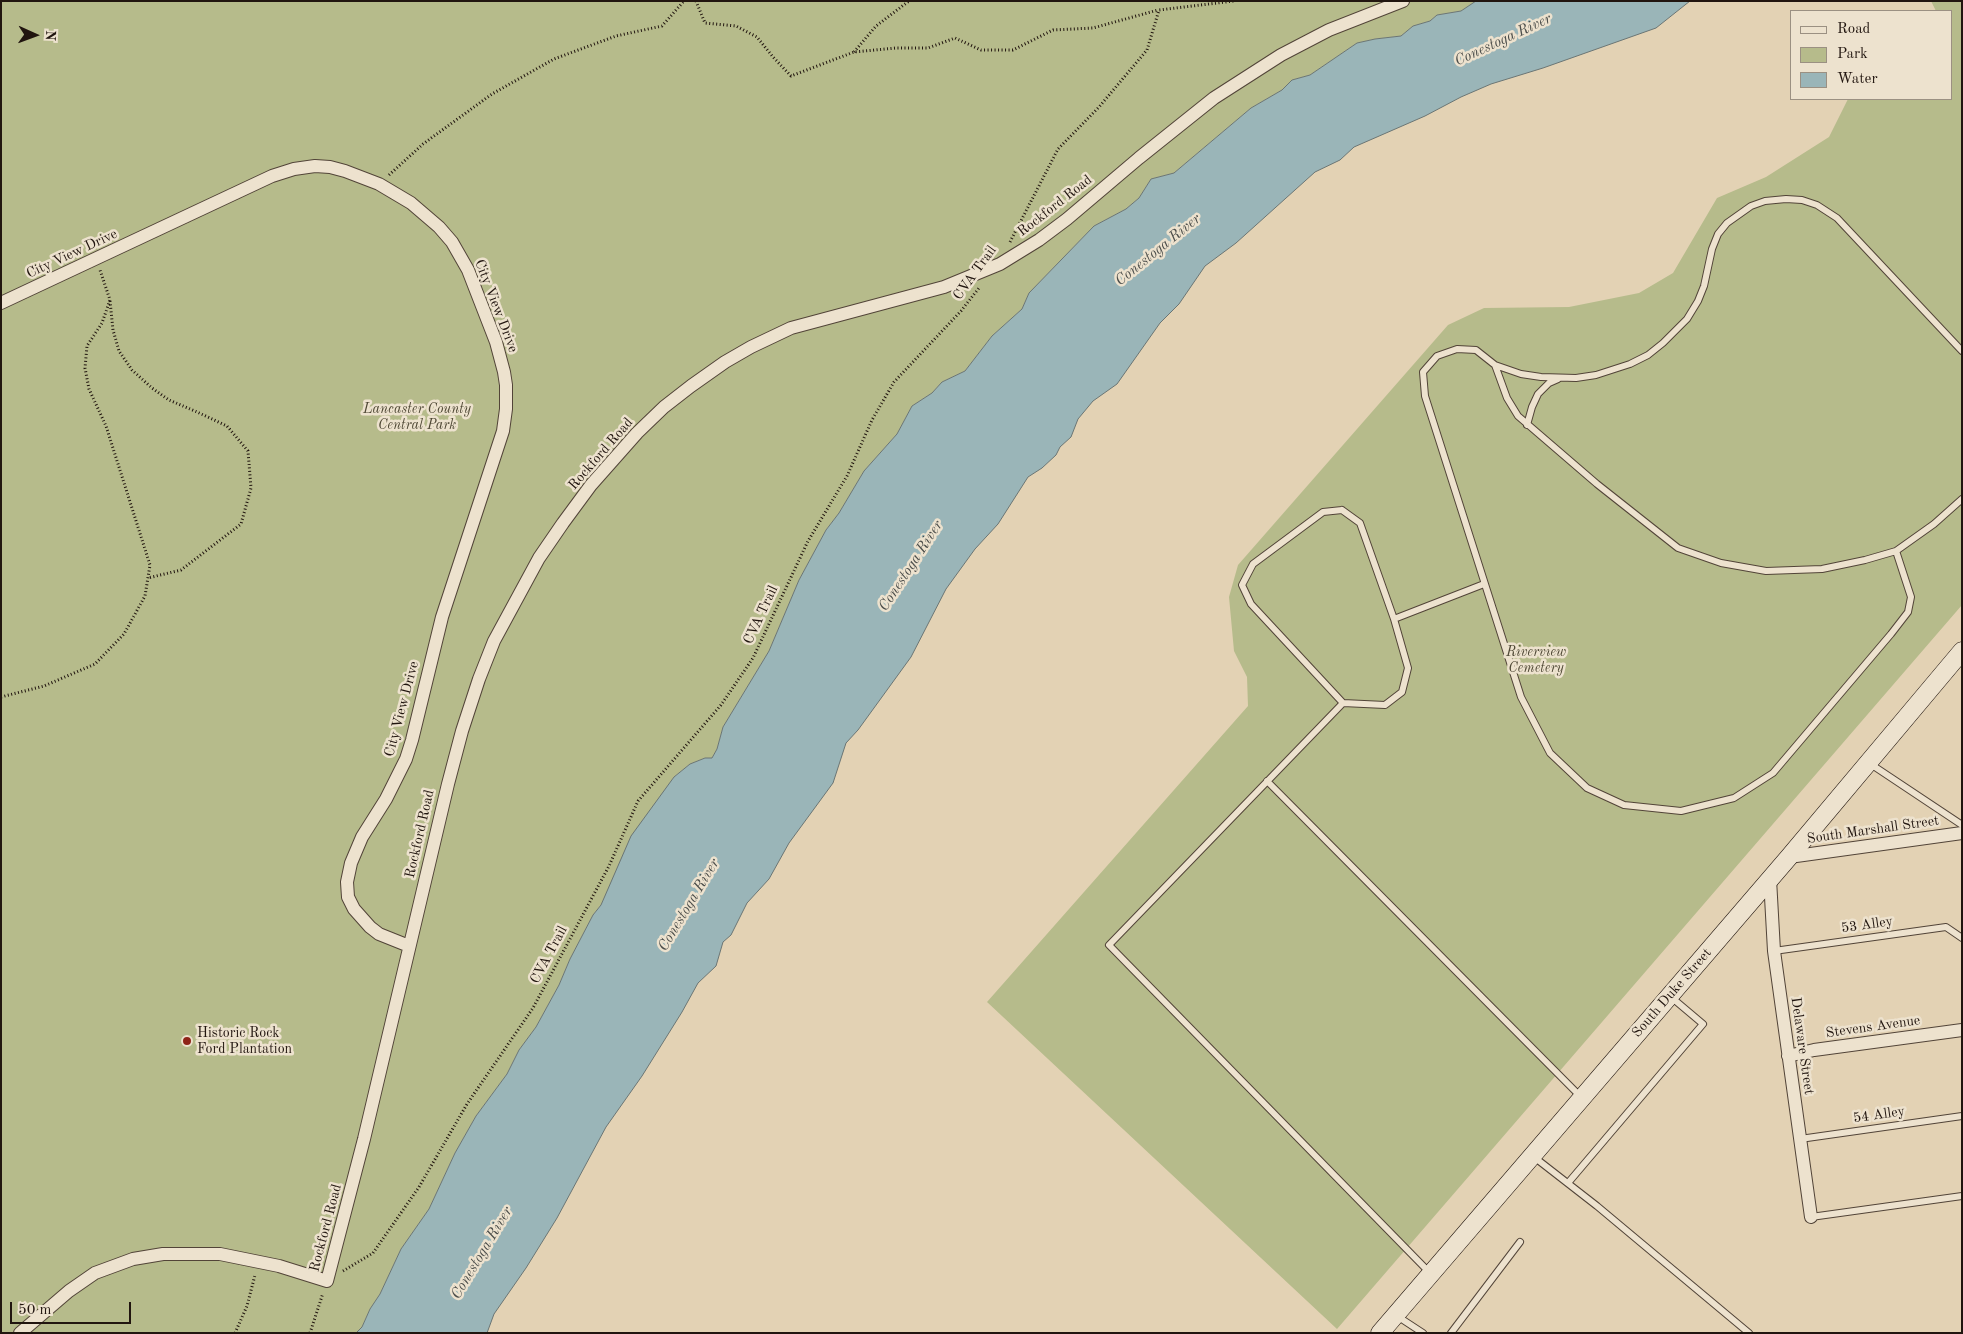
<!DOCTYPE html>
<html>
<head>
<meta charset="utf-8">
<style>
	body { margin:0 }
	#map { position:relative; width:1963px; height:1334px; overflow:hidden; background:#e3d2b4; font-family:"Old Standard TT",serif }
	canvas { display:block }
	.frame { position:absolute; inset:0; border:2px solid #21150f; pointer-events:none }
	.legend { position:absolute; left:1790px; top:10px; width:162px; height:90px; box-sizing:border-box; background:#ede2ce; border:1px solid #9b9082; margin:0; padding:6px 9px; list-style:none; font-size:15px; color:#21150f }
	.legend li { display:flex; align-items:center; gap:10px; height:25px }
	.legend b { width:25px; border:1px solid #9b9082 }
	.north { position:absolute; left:10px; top:10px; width:50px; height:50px; -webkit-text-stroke:4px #ede2ce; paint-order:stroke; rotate:92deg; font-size:14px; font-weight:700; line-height:20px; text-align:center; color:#21150f }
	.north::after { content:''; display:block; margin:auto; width:18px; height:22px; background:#21150f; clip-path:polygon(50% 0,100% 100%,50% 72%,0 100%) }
	.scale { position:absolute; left:10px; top:1302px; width:121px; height:22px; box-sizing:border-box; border:2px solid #21150f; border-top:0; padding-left:6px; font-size:15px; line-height:18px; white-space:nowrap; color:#21150f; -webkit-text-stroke:4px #ede2ce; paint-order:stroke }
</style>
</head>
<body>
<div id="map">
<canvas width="1963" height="1334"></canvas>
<div class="frame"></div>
<ul class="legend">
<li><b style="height:6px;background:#ede2ce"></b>Road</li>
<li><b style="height:14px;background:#b6bb8b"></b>Park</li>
<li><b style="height:14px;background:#9ab5b8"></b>Water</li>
</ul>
<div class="north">N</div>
<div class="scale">50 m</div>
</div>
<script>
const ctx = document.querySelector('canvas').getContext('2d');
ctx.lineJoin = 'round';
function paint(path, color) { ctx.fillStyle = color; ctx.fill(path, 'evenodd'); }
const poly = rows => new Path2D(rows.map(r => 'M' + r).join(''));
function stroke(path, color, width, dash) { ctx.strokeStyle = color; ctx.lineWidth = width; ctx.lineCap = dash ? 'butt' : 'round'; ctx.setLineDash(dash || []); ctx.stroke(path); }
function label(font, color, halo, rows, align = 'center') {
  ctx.font = font + ' "Old Standard TT",serif'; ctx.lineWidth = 5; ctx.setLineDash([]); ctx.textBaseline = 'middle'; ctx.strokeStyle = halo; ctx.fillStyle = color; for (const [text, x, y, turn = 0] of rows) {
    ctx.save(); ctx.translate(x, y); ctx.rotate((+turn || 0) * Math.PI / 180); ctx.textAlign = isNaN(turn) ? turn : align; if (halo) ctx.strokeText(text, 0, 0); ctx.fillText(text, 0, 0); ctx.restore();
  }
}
const green = poly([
	[1,1,1476,1,1461,11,1437,15,1430,21,1413,26,1401,36,1375,39,1357,43,1310,75,1292,80,1282,90,1251,108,1174,173,1151,179,1139,198,1126,209,1094,226,1029,293,1022,309,992,336,965,371,942,382,932,393,912,406,897,434,864,471,839,513,826,530,799,580,769,651,723,727,717,749,712,758,705,758,690,764,674,777,601,905,593,915,570,959,559,985,536,1027,519,1050,507,1074,476,1116,455,1153,429,1209,401,1249,380,1294,370,1309,362,1327,356,1333,1,1333],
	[1931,1,1962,1,1962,605,1337,1329,987,1002,1248,706,1247,677,1234,651,1229,597,1238,565,1448,325,1484,308,1569,307,1639,293,1673,273,1717,198,1766,177,1829,137,1848,99,1952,99,1952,11,1936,11]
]);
const water = poly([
	[1476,1,1690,1,1656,28,1543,68,1491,84,1461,97,1425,116,1354,147,1340,160,1315,172,1236,243,1205,266,1179,304,1160,323,1117,384,1093,401,1078,419,1071,437,1060,447,1056,455,1042,468,1028,477,998,524,975,549,946,589,911,657,858,730,846,743,833,783,789,843,769,879,747,903,731,935,723,942,716,966,698,983,682,1012,642,1076,606,1127,557,1218,526,1268,494,1314,487,1333,356,1333,362,1327,370,1309,380,1294,401,1249,429,1209,455,1153,476,1116,507,1074,519,1050,536,1027,559,985,570,959,593,915,601,905,631,836,674,777,690,764,705,758,712,758,717,749,723,727,769,651,799,580,826,530,839,513,864,471,897,434,912,406,932,393,942,382,965,371,992,336,1022,309,1029,293,1094,226,1126,209,1139,198,1151,179,1174,173,1251,108,1282,90,1292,80,1310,75,1357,43,1375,39,1401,36,1413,26,1430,21,1437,15,1461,11,1476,1]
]);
const path = poly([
	[696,1,705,23,736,26,757,37,773,57,791,76,854,52,896,48,928,48,955,38,981,50,1013,50,1053,30,1093,28,1158,10],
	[854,52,876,26,909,1],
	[389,175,423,144,492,94,554,59,616,36,662,26,684,1],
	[1010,242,1058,149,1099,107,1147,50,1159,10,1234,1],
	[110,301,113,330,119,351,132,370,152,388,169,400,197,412,227,426,248,451,251,488,241,524,181,570,148,578],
	[1,697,44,686,95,664,124,634,145,596,150,565,106,426,89,389,85,368,87,346,102,323,110,300,100,270],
	[343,1271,373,1253,419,1187,467,1104,533,1008,609,866,638,801,721,705,753,658,808,541,847,476,872,420,894,382,961,311,979,288],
	[235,1333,247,1306,255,1275],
	[310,1333,323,1293]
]);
const lane = poly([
	[1495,365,1507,398,1518,416,1597,484,1678,548,1721,563,1766,571,1822,569,1865,560,1896,551,1934,524,1962,499],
	[1527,425,1532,407,1538,394,1549,383,1558,379],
	[1342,510,1360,523,1394,619,1408,668,1402,692,1385,705,1343,703,1251,604,1242,585,1253,564,1323,512,1342,510],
	[1896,551,1911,597,1908,612,1891,634,1773,773,1734,798,1681,811,1624,805,1587,788,1550,753,1521,697,1425,396,1423,372,1437,356,1457,349,1476,350,1495,365,1521,374,1541,377,1576,378,1596,375,1630,364,1648,355,1663,343,1687,319,1698,301,1704,286,1712,249,1718,234,1727,223,1751,206,1765,201,1786,199,1802,200,1817,205,1837,218,1962,351],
	[1394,619,1484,584],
	[1343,703,1109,945,1430,1273],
	[1869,763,1962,825],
	[1267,781,1581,1097],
	[1774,951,1946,927,1962,938],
	[1800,1139,1962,1116],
	[1534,1157,1597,1206,1749,1333],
	[1568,1183,1703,1024,1671,997],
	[1811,1217,1962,1196],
	[1397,1316,1423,1333],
	[1451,1333,1520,1242]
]);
const street = poly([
	[1,303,272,176,294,169,315,166,330,167,345,171,379,184,411,203,439,227,452,242,468,270,496,342,504,372,506,385,506,409,503,431,442,617,412,740,406,759,386,799,362,837,351,863,347,882,348,897,354,909,370,927,379,934,409,946],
	[1789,857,1962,833],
	[1770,879,1774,951,1811,1217],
	[1788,1056,1814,1050,1962,1030],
	[20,1333,69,1291,95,1273,133,1259,163,1254,220,1254,279,1266,327,1281,364,1139,448,784,462,731,479,679,494,641,539,558,563,523,591,485,637,433,664,407,691,386,725,362,751,347,791,328,944,287,1000,264,1039,240,1067,219,1139,158,1214,98,1281,55,1329,30,1403,1]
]);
const secondary = poly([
	[1380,1333,1789,857,1962,651]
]);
const markers = [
	[187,1041,5,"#8f2418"]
];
const streetNames = [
	["Rockford Road",1055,206,-38],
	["City View Drive",72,254,-25],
	["CVA Trail",975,273,-54],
	["City View Drive",496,306,69],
	["Rockford Road",601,454,-49],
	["CVA Trail",761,615,-65],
	["City View Drive",402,709,-75],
	["South Marshall Street",1873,830,-8],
	["Rockford Road",420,834,-77],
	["53 Alley",1867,925,-8],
	["CVA Trail",549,955,-62],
	["South Duke Street",1672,993,-49],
	["Stevens Avenue",1873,1027,-8],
	["Delaware Street",1802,1046,82],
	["54 Alley",1879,1115,-8],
	["Rockford Road",326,1228,-75]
];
const parkNames = [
	["Lancaster County",417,409],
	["Central Park",417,425],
	["Riverview",1536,652],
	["Cemetery",1536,668]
];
const poiNames = [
	["Historic Rock",197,1033],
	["Ford Plantation",197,1049]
];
const waterNames = [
	["Conestoga River",1503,40,-25],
	["Conestoga River",1158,250,-39],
	["Conestoga River",911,566,-57],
	["Conestoga River",689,905,-59],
	["Conestoga River",482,1253,-59]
];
paint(green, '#b6bb8b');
paint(water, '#9ab5b8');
stroke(water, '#6a7574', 1);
stroke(lane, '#524438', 8);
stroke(street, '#524438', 14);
stroke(secondary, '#21150f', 19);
stroke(path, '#21150f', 3, [1, 2.5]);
stroke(lane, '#ede2ce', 6);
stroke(street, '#ede2ce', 12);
stroke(secondary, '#ede2ce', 18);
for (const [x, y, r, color] of markers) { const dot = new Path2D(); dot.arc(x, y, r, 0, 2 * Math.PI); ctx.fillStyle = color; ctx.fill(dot); stroke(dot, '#ede2ce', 2); }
label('14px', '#21150f', '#ede2ce', streetNames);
label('italic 14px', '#4e4734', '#ede2ce', parkNames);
label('14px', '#21150f', '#ede2ce', poiNames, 'left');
label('italic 15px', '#4b4d4a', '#ede2ce', waterNames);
</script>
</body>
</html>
